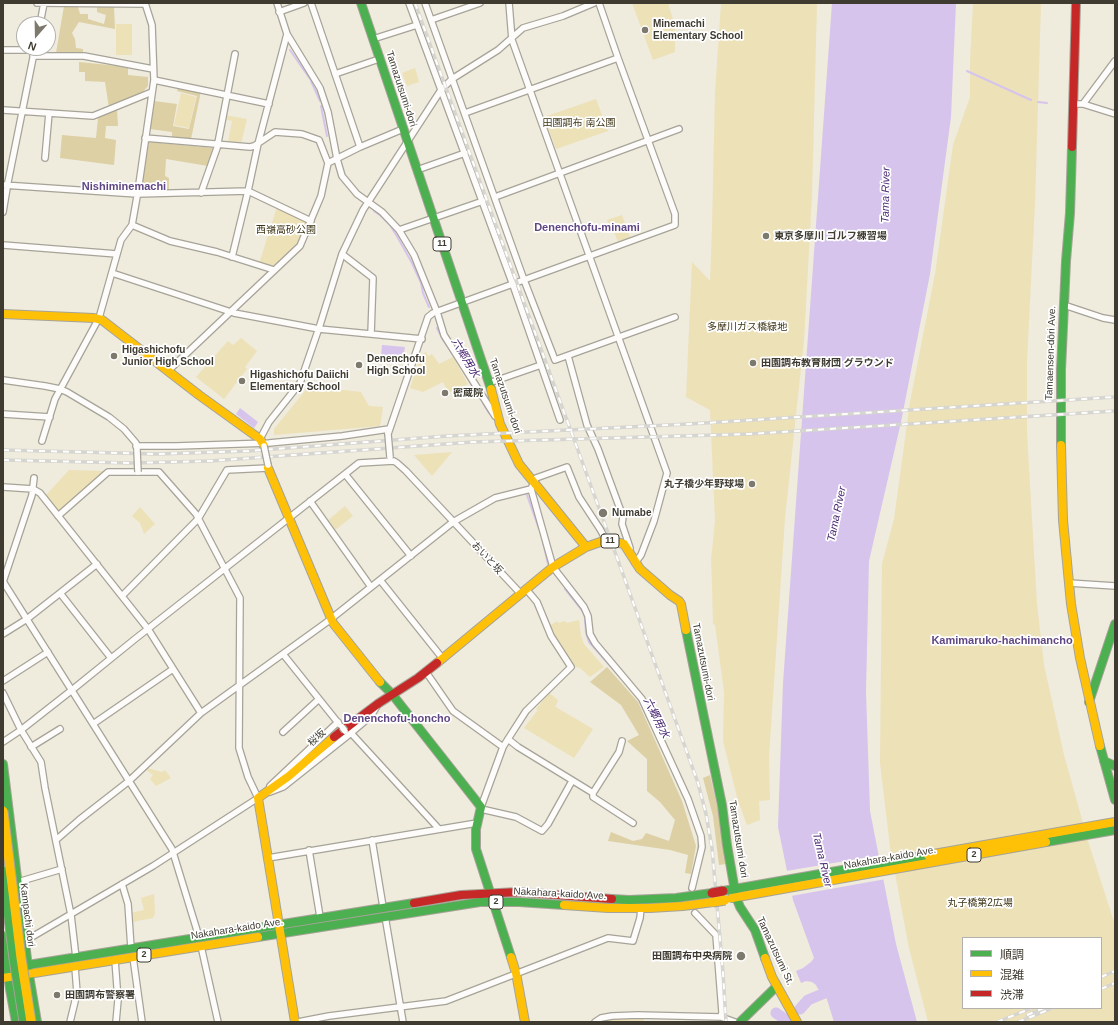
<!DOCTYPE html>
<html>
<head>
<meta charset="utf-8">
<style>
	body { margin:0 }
	#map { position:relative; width:1118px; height:1025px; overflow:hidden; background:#efebdd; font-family:Helvetica,"Noto Sans JP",sans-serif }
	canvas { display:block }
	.frame { position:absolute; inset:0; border:4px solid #3f3b31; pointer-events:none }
	.legend { position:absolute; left:962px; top:937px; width:140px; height:72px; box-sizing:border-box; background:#fff; border:1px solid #b2b1ad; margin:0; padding:5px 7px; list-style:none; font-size:12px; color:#3f3b31 }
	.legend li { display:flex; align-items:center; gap:8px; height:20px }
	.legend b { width:20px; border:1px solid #b2b1ad }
	.north { position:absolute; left:16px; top:16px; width:40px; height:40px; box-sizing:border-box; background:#fff; border:1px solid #b2b1ad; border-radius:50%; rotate:200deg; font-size:11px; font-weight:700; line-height:16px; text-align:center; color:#3f3b31 }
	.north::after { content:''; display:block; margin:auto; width:14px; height:18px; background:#7d796d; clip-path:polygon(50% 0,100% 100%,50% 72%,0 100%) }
</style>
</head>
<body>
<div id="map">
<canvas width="1118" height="1025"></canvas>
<div class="frame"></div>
<ul class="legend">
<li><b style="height:5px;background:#4caf50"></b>順調</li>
<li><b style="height:5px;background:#ffc107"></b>混雑</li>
<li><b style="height:5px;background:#c62828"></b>渋滞</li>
</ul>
<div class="north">N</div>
</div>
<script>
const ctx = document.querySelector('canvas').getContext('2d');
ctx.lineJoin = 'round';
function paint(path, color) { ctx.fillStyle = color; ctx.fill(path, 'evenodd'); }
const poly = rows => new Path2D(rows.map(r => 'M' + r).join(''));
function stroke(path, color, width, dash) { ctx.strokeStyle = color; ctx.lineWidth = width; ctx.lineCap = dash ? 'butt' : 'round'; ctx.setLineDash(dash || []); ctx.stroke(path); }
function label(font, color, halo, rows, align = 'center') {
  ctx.font = font + ' Helvetica,"Noto Sans JP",sans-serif'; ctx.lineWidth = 3.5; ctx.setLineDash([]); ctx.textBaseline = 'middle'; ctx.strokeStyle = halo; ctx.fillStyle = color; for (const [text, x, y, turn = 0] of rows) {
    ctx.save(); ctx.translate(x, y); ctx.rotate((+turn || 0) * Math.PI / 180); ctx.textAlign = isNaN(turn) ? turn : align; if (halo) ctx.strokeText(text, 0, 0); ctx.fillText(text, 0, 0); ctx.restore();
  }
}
const green = poly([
	[632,3,668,3,675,26,675,52,653,60],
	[721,3,817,3,812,195,804,340,785,518,769,757,770,800,759,801,760,820,747,825,738,801,723,741,724,692,715,625,713,624,712,585,711,560,715,521,710,410,686,397,692,262,710,281,712,228,715,93],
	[973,3,1041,3,1035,203,1027,361,1027,434,1037,604,1044,665,1064,755,1088,841,1115,925,1115,1022,928,1022,909,948,890,847,880,763,882,564,894,519,910,402,935,274,953,145,970,97,970,62],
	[963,938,1101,938,1101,1008,963,1008],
	[116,24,132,24,132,55,116,55],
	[415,68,419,82,407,86,402,73],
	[181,93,196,97,189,128,174,125],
	[596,99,608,131,556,149,544,117],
	[225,115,247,119,241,144,228,142,232,121,224,119],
	[277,207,307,221,298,245,273,268,259,264],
	[622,215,630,237,618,242,613,229,611,229,607,220],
	[241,338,257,351,245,367,247,369,224,399,196,377,228,341,233,345],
	[426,352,428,356,432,354,439,364,453,357,468,384,449,393,443,382,423,392,410,388,421,355],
	[309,386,361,392,369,406,383,407,380,426,274,435,274,429],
	[452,452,432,476,414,455],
	[69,470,104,471,59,512,46,495],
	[345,506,353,516,335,530,328,520],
	[140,507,155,524,144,534,140,523,132,516],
	[579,620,581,636,584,644,604,667,590,677,580,668,575,667,554,636,549,626,557,621,558,623,565,621,567,623],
	[549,693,558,700,556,706,554,706,593,729,574,758,524,728,538,710,536,709],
	[147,768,162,772,165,770,171,778,156,786,150,779,153,775,145,769],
	[154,894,155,913,153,918,132,922,131,913,144,910,141,898],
	[612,1018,644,1019,643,1022,598,1022,601,1019]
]);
const forest = poly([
	[64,6,78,7,80,14,88,14,88,19,104,24,106,15,97,12,97,6,114,7,115,29,79,22,72,33,75,39,76,48,83,49,83,54,56,53],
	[79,62,128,67,128,75,148,77,148,86,141,94,109,108,105,82,85,81,85,72,79,72],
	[178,87,201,91,191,139,172,138,172,132,150,129,154,101,177,104,173,126,189,129,197,96,177,91],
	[117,109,118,126,106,126,105,138,116,140,114,165,60,158,62,135,96,138,98,118],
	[149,142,214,148,208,166,166,159,165,176,169,178,169,192,144,191,140,187],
	[607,667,638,702,682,801,696,846,691,874,685,873,688,855,670,850,608,841,611,832,633,841,642,839,646,833,669,841,675,820,660,802,647,791,647,759,627,741,639,735,621,705,590,682],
	[710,775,719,814,726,864,719,865,713,816,703,778]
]);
const water = poly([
	[832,3,956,3,951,117,930,274,901,422,869,561,866,692,870,811,896,944,917,1022,834,1022,825,993,818,989,816,985,812,982,806,981,801,983,796,971,803,968,811,962,814,958,793,900,778,827,783,683],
	[382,345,405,347,403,358,381,356],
	[240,408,258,422,254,428,236,414]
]);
const pier = poly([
	[881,855,886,879,791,896,786,871]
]);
const stream = poly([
	[290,50,310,79],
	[967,71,1031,100],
	[311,81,320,101],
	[1038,102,1047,103],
	[321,106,327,136],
	[374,211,381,216,390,225,398,238,412,263,421,283,423,293,429,307],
	[437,328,443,340,452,353],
	[460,365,479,397],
	[483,403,489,413],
	[527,495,539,529],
	[542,538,548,564],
	[565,589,583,612,585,618,586,633,589,642,621,678],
	[638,698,649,721],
	[698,850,699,841],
	[694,869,697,856],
	[787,1022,786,1020,787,1018]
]);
const river = poly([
	[800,1009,808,1000,839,987],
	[776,1013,786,1020]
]);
const street = poly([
	[37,3,145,4],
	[277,3,287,34,320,88,328,112,337,159,342,176,357,194,382,212,399,230,414,255,437,312,444,335,495,416],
	[311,3,360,147],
	[409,3,513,285,560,420],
	[425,3,524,280,555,360,675,317],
	[509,3,512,40,667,473,654,521,641,555,635,563],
	[279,12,304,3],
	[431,20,480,3],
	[40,24,44,3],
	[373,39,417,25],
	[3,50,34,50],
	[33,56,84,56,153,69],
	[335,74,379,59],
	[154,80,269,104],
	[1073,104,1083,104,1115,61],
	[1083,104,1115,114],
	[3,110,93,116,152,92],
	[465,113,618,58],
	[145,138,250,147,254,146,275,132,302,134,319,140,328,163,321,196,300,246,168,371],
	[45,158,49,113],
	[328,163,360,147,403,129],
	[417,170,465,153],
	[3,185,137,194,248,191,311,221],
	[201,193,217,148,235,54],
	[495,197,679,129],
	[3,212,8,182,35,48],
	[132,225,170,241,217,252,274,270],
	[399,230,483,201],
	[3,245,117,254],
	[342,254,373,278,371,334],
	[232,257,248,191,258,144,287,34],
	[112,273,234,313,319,329,422,339],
	[1064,305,1103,318,1115,320],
	[568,356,587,425,598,449,623,517,622,524,630,548],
	[3,380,45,386,60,389,67,392,109,417,124,429,136,443,137,449],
	[489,383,541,365],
	[3,414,50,417],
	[388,434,428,317,433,313,675,225,675,214,618,58,599,3],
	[260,439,269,422,300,383,320,325,342,254,363,210,441,90,452,79,498,50,523,28,563,16,594,3],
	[42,441,55,399,99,318,121,240,132,225,138,191,154,80,152,25,145,3],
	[136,446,176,446,269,443,342,436,389,429],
	[345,474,411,556],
	[3,487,33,489,40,493,148,629,201,713],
	[310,501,371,587],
	[606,540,600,529,579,497,567,467,536,478,531,489,553,567,584,607,588,616,590,634,595,643,642,699,688,799,701,836,702,847,692,888],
	[3,579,4,583,172,849,199,937],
	[4,579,32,495,34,478],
	[380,580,443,659],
	[1069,583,1115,586],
	[60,593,111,658],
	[122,596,198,519,227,470,268,468,268,465],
	[3,634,27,619,97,564],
	[283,654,339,724],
	[426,672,453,711,503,747],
	[3,681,48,652],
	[3,693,21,730,41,762,45,788,71,915,76,958],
	[93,724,173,669],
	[283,732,319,699],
	[351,733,439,829],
	[508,739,518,747,593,793],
	[622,741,619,752,593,793,593,797,633,823],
	[3,742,21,730,72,690,135,639,359,463,394,461,397,463,406,471,521,594],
	[31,747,60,729],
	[270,786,338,722],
	[270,792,283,787,351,733,371,716,377,706],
	[481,807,503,747,508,739,526,711,571,667,551,636,537,602,526,589],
	[481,809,516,817,542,831,548,824,572,781],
	[56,840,79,820,129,781,201,713,327,622,453,522,495,498,531,489],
	[372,840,383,907],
	[309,850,320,917],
	[268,858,477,823],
	[18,882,62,869],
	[122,884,128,904,131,948],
	[695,913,716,935,722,1012,721,1017],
	[385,916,403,1022],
	[25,941,153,866,258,798,248,777,239,748,240,598,196,514,159,472,108,472,58,516],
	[201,946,218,1022],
	[133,957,142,1022],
	[115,960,118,1000,116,1022],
	[70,1022,77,993,75,967],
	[298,1022,329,1016,446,1001,608,938,633,941,640,918,641,908],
	[595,1022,601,1018,612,1016,638,1015,721,1017,735,1022]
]);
const fast = poly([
	[361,3,491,389],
	[1061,445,1061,370,1066,261,1070,213,1072,147],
	[686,630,722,805,727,845,736,897,740,907,755,930,765,958],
	[380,682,392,694,481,807,476,829,476,849,511,957],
	[1089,702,1115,624],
	[1100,746,1115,800],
	[1104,761,1115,766],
	[3,764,29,975,37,1022],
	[1046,842,1115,830],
	[723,891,928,855],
	[612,899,629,900,676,898,712,893],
	[3,936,10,989,16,1022],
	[258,937,480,902,519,902,564,905],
	[3,969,414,903],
	[740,1022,777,986]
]);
const slow = poly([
	[3,314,94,318,102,320,199,395,260,439,264,446],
	[491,389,500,424,519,464,586,547,606,540,624,544,640,569,670,595,679,601,681,604,686,630],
	[1061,445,1063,520,1071,604,1080,658,1100,746],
	[268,468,333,623,380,682],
	[437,663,553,567,586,547],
	[928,855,1115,822],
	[732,898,1046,842],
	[564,905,608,908,650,908,683,906,713,902],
	[511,957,516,973,525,1022],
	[765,958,772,977,797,1022],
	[3,978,258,937],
	[295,1022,258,798,289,776,334,737]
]);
const jam = poly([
	[1072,147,1076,3],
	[334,737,379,703,418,678,437,663],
	[414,903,461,895,518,892,612,899]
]);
const rail = poly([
	[415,3,611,541,698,783,706,814,712,848,723,973,726,1022],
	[3,450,157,454,248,451,447,436,689,424,1115,397],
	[3,460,132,463,210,461,473,442,750,434,1115,411],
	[1101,977,1115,971],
	[1101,989,1115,983],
	[1027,1015,1044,1008],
	[997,1022,1032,1008],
	[1018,1022,1053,1008]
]);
const streetBridge = poly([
	[388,434,390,457],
	[264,446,268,465],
	[137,451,138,472],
	[342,727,345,731]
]);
const fastBridge = poly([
	[3,871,14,959,24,1022]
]);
const slowBridge = poly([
	[3,811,21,958,31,1022],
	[713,902,725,900]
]);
const jamBridge = poly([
	[712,893,723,891]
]);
const markers = [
	[645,30,4,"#7d796d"],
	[766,236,4,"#7d796d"],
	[114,356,4,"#7d796d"],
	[753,363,4,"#7d796d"],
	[359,365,4,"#7d796d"],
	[242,381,4,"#7d796d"],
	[445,393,4,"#7d796d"],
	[752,484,4,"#7d796d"],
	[603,513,5,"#7d796d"],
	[741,956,5,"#7d796d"],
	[57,995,4,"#7d796d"]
];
const shields = [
	[442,244,18],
	[610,541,18],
	[974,855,14],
	[496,902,14],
	[144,955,14]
];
const shieldNames = [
	["11",442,244],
	["11",610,541],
	["2",974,855],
	["2",496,902],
	["2",144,955]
];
const poiNames = [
	["Minemachi",653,24],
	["Elementary School",653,36],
	["東京多摩川 ゴルフ練習場",774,236],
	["Higashichofu",122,350],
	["Junior High School",122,362],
	["Denenchofu",367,359],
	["High School",367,371],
	["田園調布教育財団 グラウンド",761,363],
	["Higashichofu Daiichi",250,375],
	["Elementary School",250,387],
	["密蔵院",453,393],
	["丸子橋少年野球場",744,484,"right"],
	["Numabe",612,513],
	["田園調布中央病院",732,956,"right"],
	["田園調布警察署",65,995]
];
const streetNames = [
	["Tamazutsumi-dori",401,89,72],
	["Tamaensen-dōri Ave.",1051,353,-88],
	["Tamazutsumi-dori",505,396,71],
	["おいと坂",487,558,47],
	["Tamazutsumi-dori",703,662,79],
	["桜坂",317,738,-42],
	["Tamazutsumi dori",738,839,81],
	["Nakahara-kaido Ave.",890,858,-10],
	["Nakahara-kaido Ave.",560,894,3],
	["Kampachi dori",27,915,83],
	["Nakahara-kaido Ave.",237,929,-9],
	["Tamazutsumi St.",775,951,65]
];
const parkNames = [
	["田園調布 南公園",579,123],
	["西嶺高砂公園",286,230],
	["多摩川ガス橋緑地",747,327],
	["丸子橋第2広場",980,903]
];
const neighbourhoodNames = [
	["Nishiminemachi",124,187],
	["Denenchofu-minami",587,228],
	["Kamimaruko-hachimancho",1002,641],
	["Denenchofu-honcho",397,719]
];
const waterNames = [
	["Tama River",886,195,-89],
	["六郷用水",465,358,59],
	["Tama River",837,514,-78],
	["六郷用水",656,718,63],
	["Tama River",822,860,77]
];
paint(green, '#ede1b8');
paint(forest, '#ddd0a4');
paint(water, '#d6c4ec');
paint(pier, '#efebdd');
stroke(stream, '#d6c4ec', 2);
stroke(river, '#d6c4ec', 11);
stroke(street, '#a6a398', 8);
stroke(fast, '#a6a398', 10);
stroke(slow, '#a6a398', 10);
stroke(jam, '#a6a398', 10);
stroke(street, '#fdfcfa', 5.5);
stroke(fast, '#4caf50', 8);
stroke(slow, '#ffc107', 8);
stroke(jam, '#c62828', 8);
stroke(rail, '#d6d5d0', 3.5);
stroke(rail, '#fff', 2, [6]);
stroke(streetBridge, '#a6a398', 8, []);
stroke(fastBridge, '#a6a398', 11, []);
stroke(slowBridge, '#a6a398', 11, []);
stroke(jamBridge, '#a6a398', 11, []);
stroke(streetBridge, '#fdfcfa', 5.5);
stroke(fastBridge, '#4caf50', 9);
stroke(slowBridge, '#ffc107', 9);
stroke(jamBridge, '#c62828', 9);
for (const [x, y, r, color] of markers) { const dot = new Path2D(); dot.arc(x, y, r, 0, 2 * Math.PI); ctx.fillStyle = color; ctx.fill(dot); stroke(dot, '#fff', 1.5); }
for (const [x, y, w] of shields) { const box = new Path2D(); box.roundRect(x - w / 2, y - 7, w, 14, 3); ctx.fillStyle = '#fff'; ctx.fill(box); stroke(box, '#3f3b31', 1); }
label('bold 9px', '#3f3b31', null, shieldNames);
label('bold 10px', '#3f3b31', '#fff', poiNames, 'left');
label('10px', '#3f3b31', '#fff', streetNames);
label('10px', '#3e3516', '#fff', parkNames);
label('bold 11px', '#604784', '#fff', neighbourhoodNames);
label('italic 11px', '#4b2a73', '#fff', waterNames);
</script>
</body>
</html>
